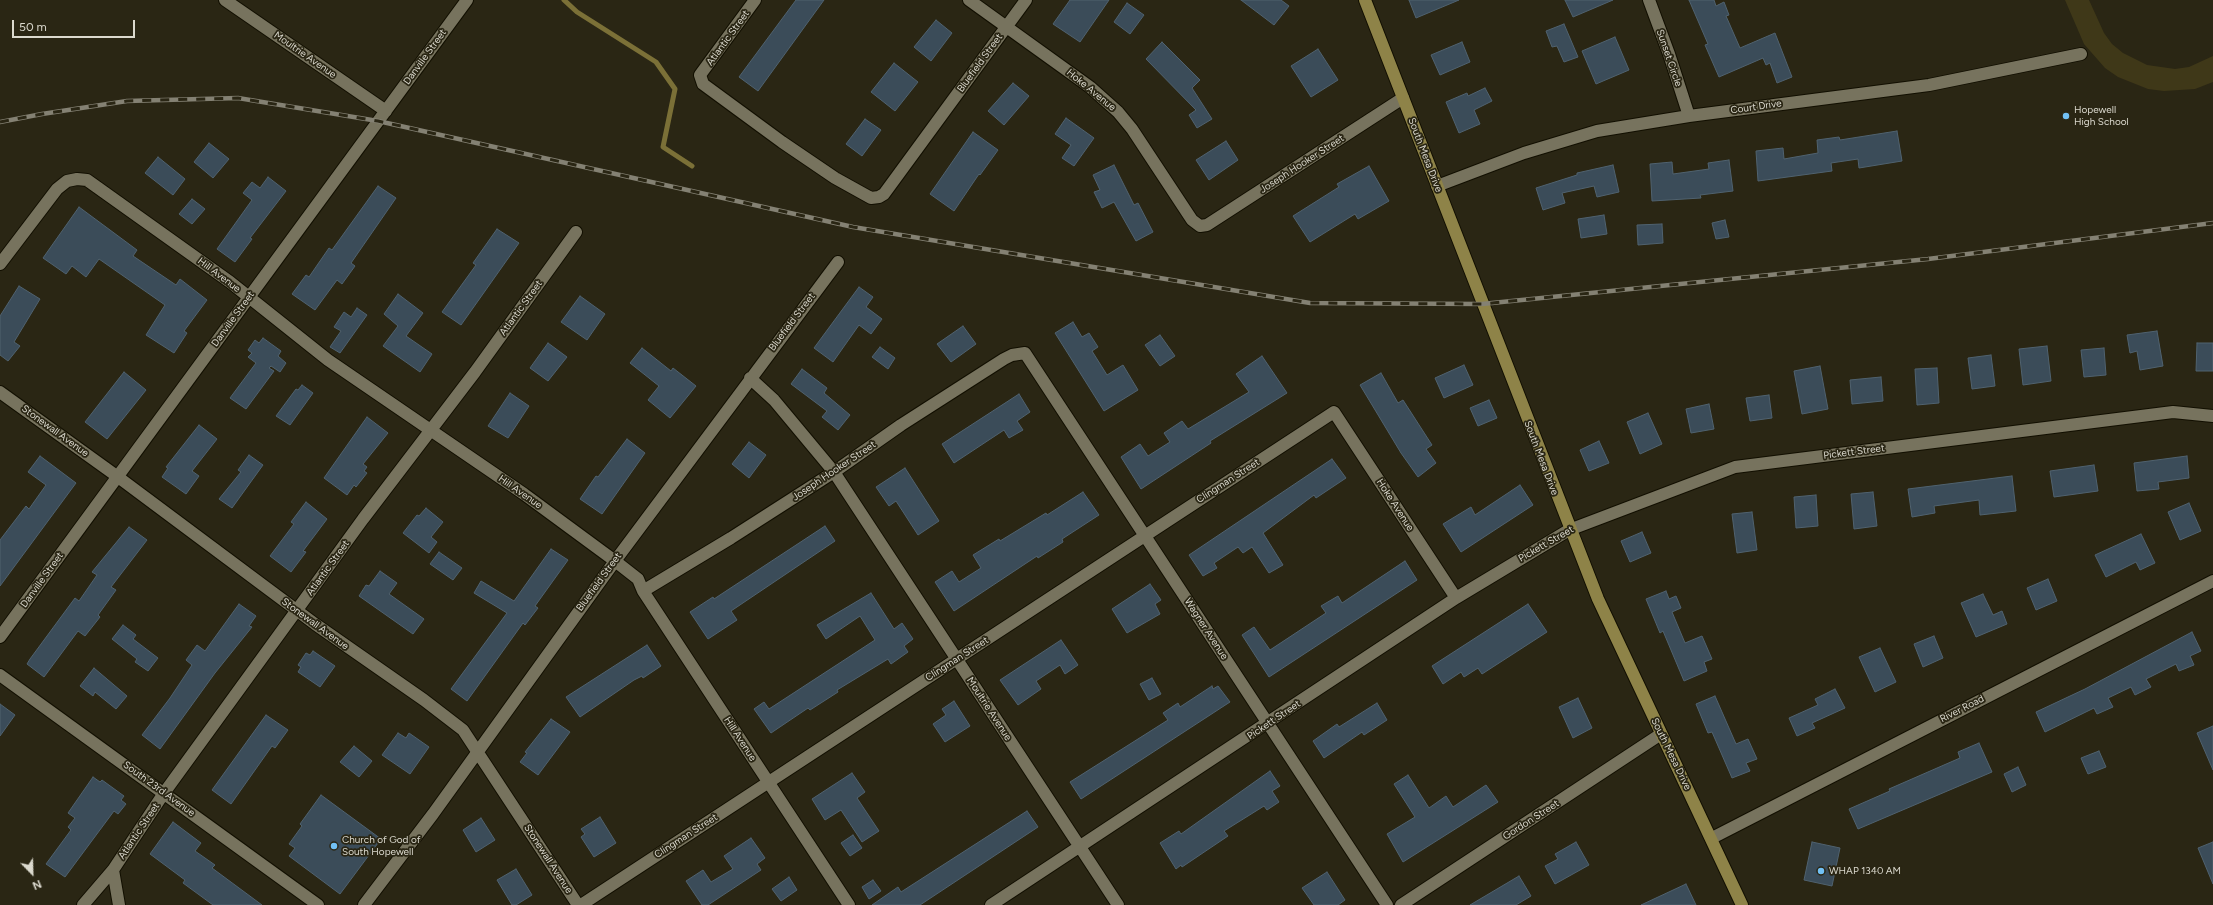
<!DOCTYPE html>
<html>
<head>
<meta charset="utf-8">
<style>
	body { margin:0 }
	#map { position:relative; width:2213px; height:905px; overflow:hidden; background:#2a2614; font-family:Figtree,sans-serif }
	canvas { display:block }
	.north { position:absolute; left:12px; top:853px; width:40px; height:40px; -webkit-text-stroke:3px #2a2614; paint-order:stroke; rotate:157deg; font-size:11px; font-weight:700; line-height:16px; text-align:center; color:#dbd9ce }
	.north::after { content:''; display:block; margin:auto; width:14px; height:18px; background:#dbd9ce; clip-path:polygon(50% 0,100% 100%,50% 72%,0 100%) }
	.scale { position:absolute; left:12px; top:20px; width:123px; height:18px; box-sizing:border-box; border:2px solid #dbd9ce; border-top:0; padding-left:5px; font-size:12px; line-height:14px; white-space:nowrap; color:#dbd9ce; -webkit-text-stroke:3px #2a2614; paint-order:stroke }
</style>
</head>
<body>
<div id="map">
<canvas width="2213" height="905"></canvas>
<div class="north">N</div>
<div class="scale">50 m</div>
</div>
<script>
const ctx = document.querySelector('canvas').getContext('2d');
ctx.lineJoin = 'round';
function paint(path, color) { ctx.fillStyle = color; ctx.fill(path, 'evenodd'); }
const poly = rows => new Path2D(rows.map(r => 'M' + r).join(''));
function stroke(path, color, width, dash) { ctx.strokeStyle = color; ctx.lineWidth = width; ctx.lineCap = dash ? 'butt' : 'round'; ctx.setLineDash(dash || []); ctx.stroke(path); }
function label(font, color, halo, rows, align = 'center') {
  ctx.font = font + ' Figtree,sans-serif'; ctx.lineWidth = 3.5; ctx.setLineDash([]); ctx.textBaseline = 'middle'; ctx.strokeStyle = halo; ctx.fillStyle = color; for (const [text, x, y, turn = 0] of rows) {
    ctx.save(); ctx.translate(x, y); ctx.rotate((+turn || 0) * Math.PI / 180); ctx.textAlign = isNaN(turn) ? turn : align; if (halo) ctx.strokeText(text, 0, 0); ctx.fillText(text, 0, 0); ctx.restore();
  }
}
const green = poly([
	[2065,0,2089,0,2104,33,2112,44,2123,53,2147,65,2175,69,2189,67,2213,56,2213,82,2195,89,2164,91,2148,89,2118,77,2105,68,2084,44]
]);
const stream = poly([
	[564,0,577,12,656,62,675,89,663,147,692,166]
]);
const building = poly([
	[796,0,824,0,758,91,739,77,796,0],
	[1070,0,1109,0,1080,42,1053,24,1070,0],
	[1241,0,1281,0,1289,6,1274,25,1241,0],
	[1409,0,1459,0,1416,18,1409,0],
	[1565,0,1613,0,1573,17,1565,0],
	[1689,0,1714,0,1716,6,1724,2,1729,15,1726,16,1740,48,1775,33,1792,77,1777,83,1770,63,1766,65,1763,58,1719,77,1705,45,1708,44,1689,0],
	[1127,3,1144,15,1130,34,1114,22,1127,3],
	[936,20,952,33,931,61,914,47,936,20],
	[1564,24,1578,57,1564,62,1557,46,1552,47,1546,31,1564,24],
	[1615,37,1629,70,1596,84,1582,51,1615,37],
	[1162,42,1200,80,1192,88,1212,119,1197,128,1189,115,1196,110,1146,59,1162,42],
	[1462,42,1470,62,1440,75,1431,55,1462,42],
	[1318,49,1338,80,1311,97,1291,66,1318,49],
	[894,63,918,82,895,111,871,92,894,63],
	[1013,83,1029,96,1004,125,988,111,1013,83],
	[1485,88,1492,101,1474,110,1480,124,1459,133,1446,102,1467,93,1468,96,1485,88],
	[1066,118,1094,138,1074,166,1062,158,1071,145,1055,134,1066,118],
	[865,119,881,130,862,156,846,144,865,119],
	[1897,131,1902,161,1859,168,1858,159,1831,163,1832,171,1758,181,1756,151,1783,148,1784,159,1818,153,1817,140,1839,137,1840,140,1897,131],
	[973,132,998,150,980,175,979,174,954,211,930,194,973,132],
	[1226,141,1238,160,1209,180,1196,160,1226,141],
	[209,143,229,159,213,178,194,162,209,143],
	[158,157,185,179,173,195,145,173,158,157],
	[1729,160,1733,191,1700,195,1701,198,1652,201,1650,164,1672,162,1673,174,1709,169,1708,163,1729,160],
	[1114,165,1134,205,1138,203,1153,232,1136,241,1114,202,1102,208,1094,192,1100,190,1093,175,1114,165],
	[1613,165,1619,192,1597,197,1594,186,1562,193,1565,203,1543,210,1536,188,1577,175,1577,173,1613,165],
	[1369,166,1389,201,1358,219,1355,214,1310,242,1293,216,1339,187,1337,184,1369,166],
	[268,177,286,191,250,238,252,239,235,262,217,249,252,200,243,193,252,182,260,188,268,177],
	[378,186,396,198,351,263,355,266,342,284,337,280,315,310,292,294,306,275,309,277,329,248,332,250,378,186],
	[192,199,205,209,192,224,179,214,192,199],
	[79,207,137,250,133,256,176,285,180,279,207,300,184,331,187,333,174,353,146,335,165,305,99,259,86,277,72,266,66,274,43,258,79,207],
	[1604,215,1607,234,1581,238,1578,219,1604,215],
	[1725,220,1729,237,1716,239,1712,223,1725,220],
	[1662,224,1663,243,1638,245,1637,225,1662,224],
	[497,229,519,243,461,325,442,312,476,265,473,263,497,229],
	[19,286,40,299,14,342,20,346,8,361,0,355,0,316,19,286],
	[859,287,873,297,866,307,882,319,871,334,859,325,833,362,814,348,859,287],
	[398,294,423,313,406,336,432,354,420,372,383,346,398,326,384,314,398,294],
	[580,296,605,314,587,340,561,322,580,296],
	[357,308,367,315,340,353,330,347,341,331,334,327,344,312,351,317,357,308],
	[1073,322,1082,337,1089,333,1098,347,1092,351,1107,375,1123,365,1138,390,1104,411,1055,333,1073,322],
	[963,326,976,344,951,362,937,344,963,326],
	[2157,331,2163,366,2140,370,2137,351,2130,353,2127,335,2157,331],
	[1160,335,1175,356,1160,366,1145,345,1160,335],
	[263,338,281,351,278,356,286,363,280,372,271,366,269,368,274,371,246,409,230,398,256,363,248,357,252,353,248,350,255,340,259,343,263,338],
	[548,343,567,357,548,381,530,368,548,343],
	[2197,343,2213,343,2213,371,2196,371,2197,343],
	[2047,346,2051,381,2023,385,2019,349,2047,346],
	[880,347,895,358,888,369,872,357,880,347],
	[642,348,671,371,673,368,696,386,670,418,648,400,659,386,630,363,642,348],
	[2104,348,2106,375,2084,377,2081,350,2104,348],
	[1991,355,1995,386,1972,389,1968,358,1991,355],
	[1262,356,1287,393,1210,441,1211,443,1141,489,1121,457,1140,444,1148,456,1170,442,1164,433,1182,421,1188,429,1249,392,1236,374,1262,356],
	[1464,365,1473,385,1444,398,1435,378,1464,365],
	[1820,366,1828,409,1802,414,1794,371,1820,366],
	[1937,368,1939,403,1917,405,1915,369,1937,368],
	[802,369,827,388,824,393,850,415,838,430,822,417,827,411,791,384,802,369],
	[124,372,146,390,107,439,85,422,124,372],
	[1381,373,1398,403,1403,400,1432,445,1426,449,1436,463,1418,477,1401,453,1360,385,1381,373],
	[1881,377,1883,401,1852,404,1850,380,1881,377],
	[302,385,313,393,290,425,276,416,296,389,298,390,302,385],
	[510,393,529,406,508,438,488,426,510,393],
	[1019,394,1030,412,1017,421,1023,430,1009,438,1004,430,954,463,942,444,1019,394],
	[1769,395,1772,418,1750,421,1746,398,1769,395],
	[1489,400,1497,418,1478,426,1470,408,1489,400],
	[1709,404,1714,429,1691,433,1686,409,1709,404],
	[1648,413,1662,444,1640,454,1627,422,1648,413],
	[367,417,388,433,363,464,367,467,364,471,367,473,356,487,354,485,347,495,324,478,367,417],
	[199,425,217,439,192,471,199,476,186,494,162,477,168,468,166,467,199,425],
	[627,439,645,453,602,514,580,499,596,476,598,477,627,439],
	[1599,441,1609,463,1589,471,1580,450,1599,441],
	[749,442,766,455,749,478,732,464,749,442],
	[249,455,263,465,232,508,219,499,241,472,238,470,249,455],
	[40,456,76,483,0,586,0,540,26,506,29,509,46,485,28,472,40,456],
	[2187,456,2189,478,2158,482,2159,489,2137,491,2134,463,2187,456],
	[1332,459,1346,478,1316,498,1314,495,1263,533,1283,565,1269,573,1252,547,1243,553,1238,547,1214,563,1217,568,1203,576,1189,555,1332,459],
	[2094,465,2098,491,2054,497,2050,471,2094,465],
	[905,468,939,521,918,535,896,501,889,506,876,487,905,468],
	[2012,476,2016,511,1980,515,1979,500,1934,506,1935,513,1912,517,1908,489,2012,476],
	[1520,485,1533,505,1461,552,1443,524,1471,507,1475,515,1520,485],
	[1083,492,1099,515,1062,539,1063,542,1038,558,1037,556,954,611,935,582,952,571,959,582,981,568,973,555,999,539,1000,541,1046,513,1047,515,1083,492],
	[1873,492,1877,526,1854,529,1851,494,1873,492],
	[1816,495,1818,526,1796,528,1794,497,1816,495],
	[306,502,327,519,303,551,306,552,291,572,270,556,294,524,291,522,306,502],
	[2189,503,2201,531,2180,540,2168,512,2189,503],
	[426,508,443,522,431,537,437,542,429,553,403,533,417,515,419,516,426,508],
	[1752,512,1757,550,1737,553,1732,514,1752,512],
	[825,526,835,541,731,611,737,620,708,639,690,612,713,597,714,599,720,595,825,526],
	[129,527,147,540,111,587,116,590,98,615,100,617,85,636,78,631,44,677,27,664,30,659,75,598,79,601,97,575,92,572,129,527],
	[1642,532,1651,553,1630,562,1621,541,1642,532],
	[2141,534,2155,563,2140,570,2136,562,2106,577,2095,555,2141,534],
	[551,549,568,560,535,606,538,608,525,625,523,623,467,701,451,689,507,613,474,593,481,581,514,601,551,549],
	[439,552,462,568,453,580,430,564,439,552],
	[1405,561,1417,580,1269,677,1242,635,1254,627,1270,650,1326,613,1321,606,1338,596,1342,603,1405,561],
	[380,571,397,583,389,594,424,619,413,634,359,596,366,585,369,586,380,571],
	[2048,579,2057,601,2036,610,2027,588,2048,579],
	[1150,584,1161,600,1155,604,1160,614,1127,633,1112,609,1150,584],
	[1666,591,1669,599,1676,596,1681,608,1672,612,1685,643,1702,636,1712,659,1704,662,1707,671,1684,681,1663,631,1660,633,1646,599,1666,591],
	[871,593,894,629,902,623,913,639,904,646,908,652,891,664,888,659,837,690,838,692,810,710,808,708,771,733,754,709,764,702,769,709,875,640,860,616,826,639,817,625,871,593],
	[1983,594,1993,615,2002,611,2007,624,1976,637,1961,603,1983,594],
	[239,604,256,616,249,626,252,627,215,673,160,749,142,735,170,698,192,665,186,660,197,645,205,651,239,604],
	[1528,604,1547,632,1482,674,1478,668,1464,677,1461,672,1443,684,1432,666,1528,604],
	[123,625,136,635,133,639,158,658,148,671,135,662,137,659,112,639,123,625],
	[2192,632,2201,651,2190,656,2194,665,2179,671,2176,664,2146,679,2151,687,2135,695,2131,687,2108,698,2113,707,2097,714,2094,708,2045,732,2036,712,2085,689,2192,632],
	[1934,636,1943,658,1923,667,1914,644,1934,636],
	[1061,640,1078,665,1065,674,1060,665,1036,681,1041,689,1018,705,1000,680,1061,640],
	[647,645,661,666,643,678,642,676,634,680,580,717,566,697,647,645],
	[1880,648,1896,682,1875,692,1859,657,1880,648],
	[313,651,335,666,320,687,298,672,301,667,298,665,306,653,310,655,313,651],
	[94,668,127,696,116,709,95,692,93,696,80,686,94,668],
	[1152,678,1161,694,1149,700,1140,684,1152,678],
	[1212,686,1213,689,1218,686,1230,702,1081,799,1070,782,1168,720,1163,713,1178,703,1180,707,1212,686],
	[1835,689,1845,708,1812,723,1815,728,1797,736,1789,718,1818,705,1815,699,1835,689],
	[1715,696,1736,744,1748,739,1757,759,1746,763,1750,771,1732,778,1712,732,1708,733,1696,704,1715,696],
	[1578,698,1592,728,1573,738,1559,707,1578,698],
	[954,701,970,726,945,742,933,724,946,715,942,709,954,701],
	[1377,703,1387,720,1364,735,1362,732,1324,758,1313,741,1337,724,1339,727,1377,703],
	[0,704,15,715,0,736,0,704],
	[266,715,288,730,275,748,272,746,231,804,212,790,266,715],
	[551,719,570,732,538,775,520,762,527,753,525,752,551,719],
	[2213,726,2213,770,2197,733,2213,726],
	[398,733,406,738,409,733,429,747,410,774,382,755,398,733],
	[1979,743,1992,772,1858,829,1849,809,1890,791,1889,789,1960,758,1958,752,1979,743],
	[354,746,372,761,359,777,340,762,354,746],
	[2099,751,2106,767,2088,774,2081,758,2099,751],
	[2018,767,2026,785,2012,792,2004,774,2018,767],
	[1270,771,1280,786,1272,791,1279,802,1267,810,1264,806,1224,831,1228,836,1182,867,1181,865,1176,869,1160,843,1179,831,1181,834,1270,771],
	[852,773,865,792,857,798,879,831,862,842,841,810,825,820,812,799,852,773],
	[1408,775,1429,808,1446,796,1453,807,1486,785,1498,802,1403,862,1387,834,1415,817,1394,784,1408,775],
	[93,777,100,782,102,780,124,796,121,800,126,804,118,814,114,811,65,877,46,864,71,830,68,827,75,818,68,813,93,777],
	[321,795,381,839,340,894,289,856,295,848,289,844,302,826,300,824,321,795],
	[1027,811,1038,827,920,905,872,905,898,887,901,892,1027,811],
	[600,817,616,843,594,857,581,837,585,834,581,829,600,817],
	[481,818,495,840,476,852,463,830,481,818],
	[173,822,201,843,195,851,215,865,212,868,262,905,213,905,183,883,185,880,150,854,173,822],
	[853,835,862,848,850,856,841,843,853,835],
	[751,838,765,858,757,864,761,870,708,905,702,905,686,881,703,870,711,882,733,869,724,856,751,838],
	[1576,842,1589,865,1555,884,1545,866,1558,859,1555,854,1576,842],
	[1812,842,1840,848,1832,886,1804,880,1812,842],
	[2213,842,2213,884,2198,848,2213,842],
	[516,869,532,895,516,905,512,905,497,880,516,869],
	[1327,872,1345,900,1338,905,1314,905,1302,888,1327,872],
	[1519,876,1531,896,1516,905,1470,905,1519,876],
	[789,877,797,890,781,901,772,889,789,877],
	[873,880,881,891,869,899,862,887,873,880],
	[1686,884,1696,905,1641,905,1686,884]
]);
const minor = poly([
	[225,0,386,111],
	[755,0,700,75,703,84,782,142,835,178,871,198,879,197,884,194,1026,0],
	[969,0,1090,87,1118,112,1132,129,1192,220,1200,226,1207,225,1403,98],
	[1649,0,1669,54,1689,116],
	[1437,186,1524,153,1597,131,1689,116,1929,85,2081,54],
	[0,264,57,189,67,181,77,179,87,180,230,282,328,360,524,494,615,561,638,579,643,591,849,905],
	[750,378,774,400,834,472,1118,905],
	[0,392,118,477,315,624,424,700,463,730,578,905],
	[643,591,731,538,834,472,901,425,1004,359,1012,355,1025,353,1387,905],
	[0,637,467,0],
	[0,675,318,905],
	[1712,838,2213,581],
	[113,870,119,905],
	[83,905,113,870,164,793,363,519,475,372,576,232],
	[364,905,433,814,615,561,838,262],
	[581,905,1334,412,1456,598],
	[991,905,1456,598,1569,530,1735,467,2173,412,2213,416],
	[1401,905,1661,734]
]);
const major = poly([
	[1365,0,1598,599,1742,905]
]);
const rail = poly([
	[0,122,42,114,127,101,238,98,378,121,853,227,1310,303,1482,304,1928,259,2213,223]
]);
const markers = [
	[2066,116,4,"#72c1f5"],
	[334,846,4,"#72c1f5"],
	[1821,871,4,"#72c1f5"]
];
const streetNames = [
	["Atlantic Street",728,38,-54],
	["Moultrie Avenue",305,55,35],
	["Danville Street",425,57,-54],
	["Sunset Circle",1669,58,71],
	["Bluefield Street",980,63,-54],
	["Hoke Avenue",1091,90,39],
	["Court Drive",1756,107,-8],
	["South Mesa Drive",1425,155,69],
	["Joseph Hooker Street",1302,164,-33],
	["Hill Avenue",219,275,37],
	["Atlantic Street",521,308,-54],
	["Danville Street",233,319,-54],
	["Bluefield Street",792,322,-53],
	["Stonewall Avenue",55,431,36],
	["Pickett Street",1854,452,-7],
	["South Mesa Drive",1541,458,69],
	["Joseph Hooker Street",834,471,-34],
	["Clingman Street",1228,481,-33],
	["Hill Avenue",520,492,35],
	["Hoke Avenue",1395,505,57],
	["Pickett Street",1546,544,-30],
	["Atlantic Street",328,568,-54],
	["Danville Street",42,580,-54],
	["Bluefield Street",599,582,-54],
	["Stonewall Avenue",315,624,36],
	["Wagner Avenue",1206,629,57],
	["Clingman Street",957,659,-33],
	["Moultrie Avenue",989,709,57],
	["River Road",1962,709,-27],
	["Pickett Street",1274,720,-34],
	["Hill Avenue",740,739,57],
	["South Mesa Drive",1671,754,64],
	["South 23rd Avenue",159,789,36],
	["Gordon Street",1531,820,-33],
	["Atlantic Street",139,831,-56],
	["Clingman Street",686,836,-33],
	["Stonewall Avenue",548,859,57]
];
const poiNames = [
	["Hopewell",2074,110],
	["High School",2074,122],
	["Church of God of",342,840],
	["South Hopewell",342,852],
	["WHAP 1340 AM",1829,871]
];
paint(green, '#3f3818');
stroke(stream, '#7b7037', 5);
paint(building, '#3b4c59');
stroke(building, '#50626f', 1);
stroke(minor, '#120f01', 14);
stroke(major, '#120f01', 14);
stroke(minor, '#77735e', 12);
stroke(major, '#8e8348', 12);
stroke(rail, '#848173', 4.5);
stroke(rail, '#2a2614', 3, [9]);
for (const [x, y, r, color] of markers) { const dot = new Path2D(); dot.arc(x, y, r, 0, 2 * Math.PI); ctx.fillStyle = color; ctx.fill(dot); stroke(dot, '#2a2614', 1.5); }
label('10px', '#dbd9ce', '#2a2614', streetNames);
label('10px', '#dbd9ce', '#2a2614', poiNames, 'left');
</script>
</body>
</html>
